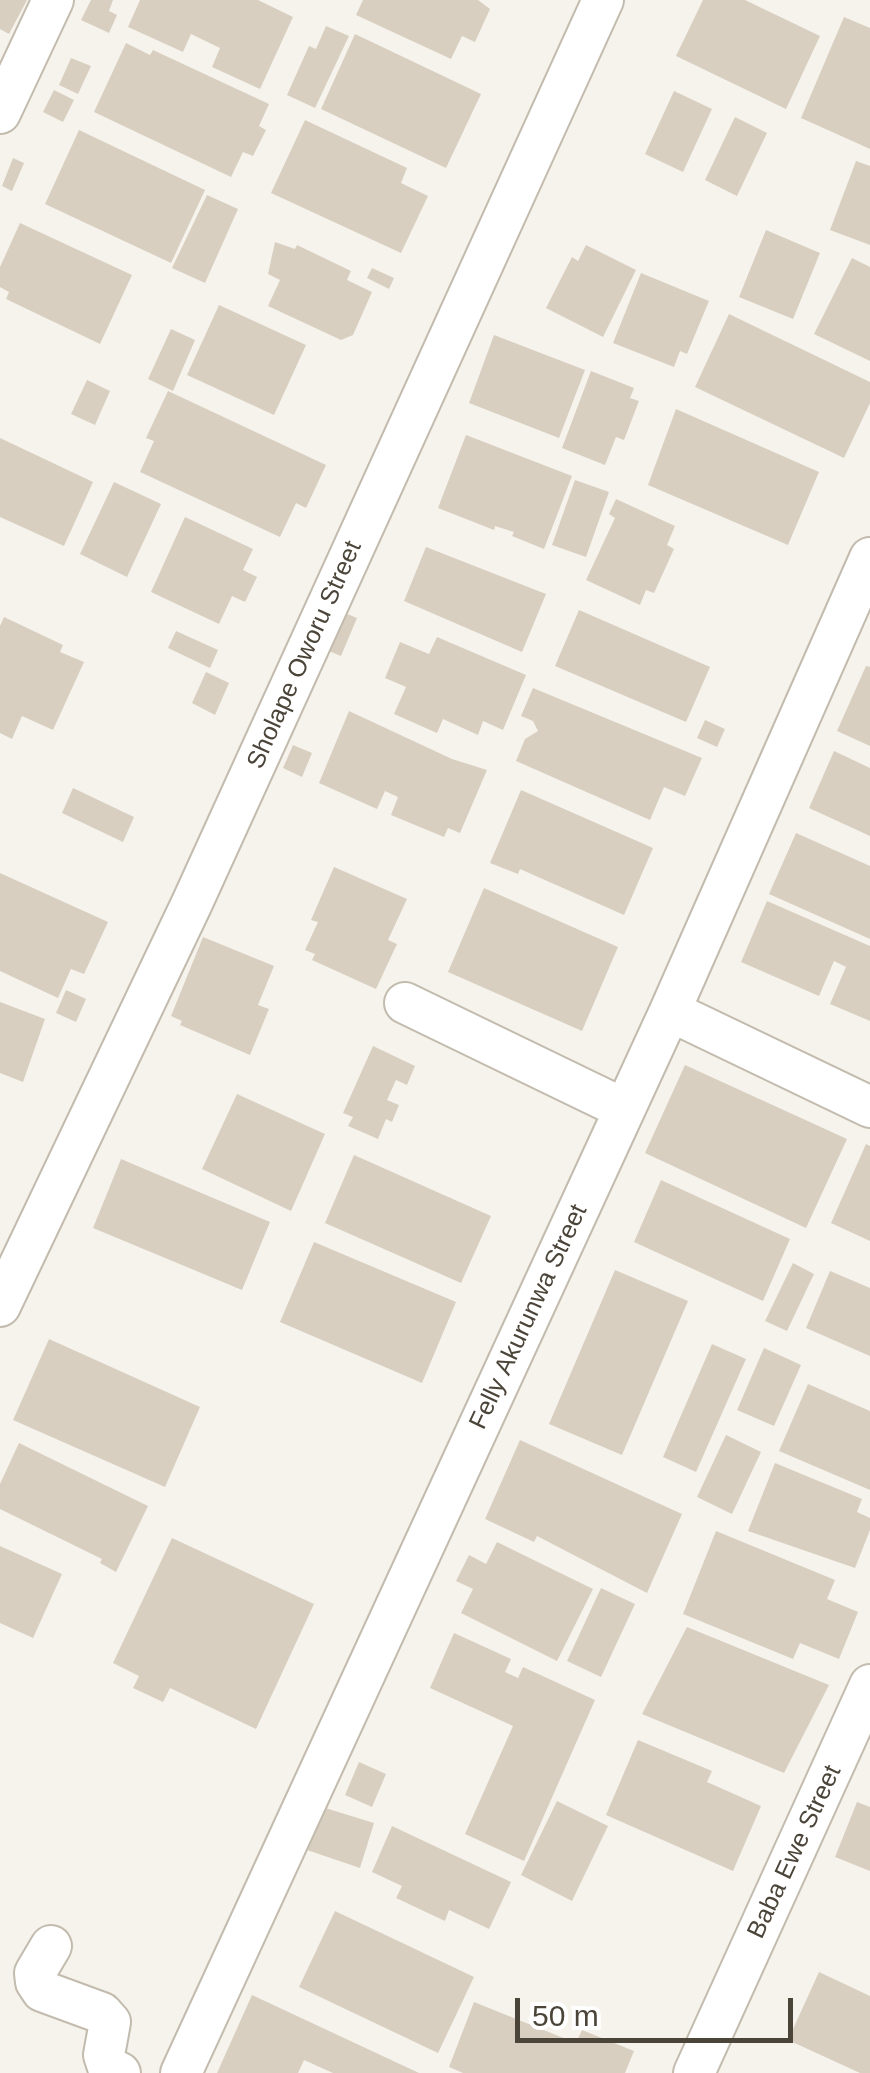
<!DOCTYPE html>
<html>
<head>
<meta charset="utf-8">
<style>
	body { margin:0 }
	#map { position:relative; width:870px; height:2073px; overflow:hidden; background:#f6f3ec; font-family:Arial,sans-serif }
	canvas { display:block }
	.scale { position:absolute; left:515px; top:1998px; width:278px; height:45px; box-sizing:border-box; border:5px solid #4b4439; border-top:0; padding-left:12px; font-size:30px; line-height:35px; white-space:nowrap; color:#4b4439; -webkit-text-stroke:8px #fff; paint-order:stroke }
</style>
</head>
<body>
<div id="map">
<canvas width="870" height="2073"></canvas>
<div class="scale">50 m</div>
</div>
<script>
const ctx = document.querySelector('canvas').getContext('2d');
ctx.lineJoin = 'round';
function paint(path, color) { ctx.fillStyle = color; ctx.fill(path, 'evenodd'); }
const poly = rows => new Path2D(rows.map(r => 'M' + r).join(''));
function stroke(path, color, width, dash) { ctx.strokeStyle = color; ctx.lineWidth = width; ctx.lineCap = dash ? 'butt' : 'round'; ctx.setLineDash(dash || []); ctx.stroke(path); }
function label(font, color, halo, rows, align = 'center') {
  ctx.font = font + ' Arial,sans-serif'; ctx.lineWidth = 9; ctx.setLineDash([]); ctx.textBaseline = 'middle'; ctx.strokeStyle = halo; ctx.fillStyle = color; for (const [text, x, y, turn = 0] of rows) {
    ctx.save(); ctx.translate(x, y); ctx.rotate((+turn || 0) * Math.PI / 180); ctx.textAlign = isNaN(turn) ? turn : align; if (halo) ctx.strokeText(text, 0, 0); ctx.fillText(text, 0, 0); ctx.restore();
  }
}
const building = poly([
	[0,0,27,0,9,34,0,29],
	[91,0,113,0,109,11,117,15,109,33,81,20],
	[140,0,258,0,293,17,260,89,212,67,220,48,191,34,183,52,128,27],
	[363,0,478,0,490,9,475,42,462,36,451,59,356,15],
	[703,0,745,0,820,36,786,109,676,56],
	[844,17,870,28,870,149,801,118],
	[326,26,349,36,315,108,287,95,309,46,316,49],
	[355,34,481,94,446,168,321,109],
	[126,43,150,55,153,50,269,104,259,126,266,130,253,156,243,152,231,177,94,112],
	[71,58,91,66,78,94,59,85],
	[54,90,74,100,63,122,43,112],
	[674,91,712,109,683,172,645,154],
	[735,117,767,133,737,196,705,180],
	[305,120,407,168,401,183,428,196,401,253,271,193],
	[79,130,205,190,171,263,45,204],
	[13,158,24,163,12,191,2,186],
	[856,161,870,166,870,245,830,230],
	[207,195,238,209,205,283,172,268],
	[20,223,132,275,100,344,6,299,9,292,0,287,0,267],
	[766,230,820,253,793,319,739,297],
	[275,242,295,249,297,245,351,271,347,280,372,292,353,335,341,340,268,306,280,280,268,274],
	[586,245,636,270,603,337,546,308,572,257,578,261],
	[852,258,870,267,870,361,814,334],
	[372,268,394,278,389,289,367,278],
	[641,273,709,301,687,354,680,351,674,367,613,343],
	[219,305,306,345,274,415,187,375],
	[729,314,870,382,870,403,844,458,695,387],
	[171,329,195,340,173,391,148,379],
	[494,335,585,370,559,438,469,403],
	[591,371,634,388,630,398,639,401,624,440,616,437,605,465,562,448],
	[87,380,110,391,95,425,71,414],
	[168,391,326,465,306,508,296,503,280,537,140,472,154,441,146,438],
	[676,409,819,472,788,545,648,485],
	[466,435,572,476,544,549,512,536,514,532,495,526,494,530,438,508],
	[0,438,93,482,64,546,0,517],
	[575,480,609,492,586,557,552,545],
	[114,482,161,504,127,577,80,554],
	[616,499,675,526,667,545,674,549,654,593,646,590,640,605,586,580,615,518,609,514],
	[185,517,253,549,243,570,257,577,245,602,232,596,219,624,151,592],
	[426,547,546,594,522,652,404,601],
	[579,610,710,667,686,722,555,666],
	[340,611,357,618,341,656,324,649],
	[4,617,63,645,60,652,84,662,53,730,22,716,12,739,0,733,0,626],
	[176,631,218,650,210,668,168,648],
	[437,637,526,675,503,730,483,721,478,735,443,719,437,733,394,714,406,687,385,678,400,642,429,654],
	[866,666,870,667,870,746,837,731],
	[206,672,229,683,215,715,192,703],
	[533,688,702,758,685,796,664,787,650,820,516,761,525,739,538,731,533,721,521,716],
	[349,711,452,759,487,770,460,833,448,828,444,837,391,815,398,797,385,791,377,809,319,783],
	[705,720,725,729,717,747,697,738],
	[293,745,312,753,302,777,283,768],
	[834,751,870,768,870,836,809,808],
	[73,788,134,817,123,842,62,813],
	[521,790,653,848,624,915,520,869,518,874,490,863],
	[796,833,870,866,870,939,769,894],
	[334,867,407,899,388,940,397,944,376,989,312,960,315,954,305,950,318,922,311,920],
	[0,873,108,922,84,974,71,969,58,998,0,971],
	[484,888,618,947,582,1031,448,972],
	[767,901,870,946,870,1021,830,1004,846,967,834,961,819,996,741,962],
	[203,937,274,966,258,1005,269,1009,250,1055,180,1025,182,1021,171,1016],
	[66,990,86,999,76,1022,56,1013],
	[0,1002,45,1019,23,1082,0,1073],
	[373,1046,415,1066,407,1085,396,1080,387,1100,399,1105,392,1122,386,1119,378,1139,348,1126,353,1117,343,1113],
	[685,1065,847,1139,806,1228,645,1153],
	[237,1094,325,1134,291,1211,202,1169],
	[866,1144,870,1146,870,1241,831,1223],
	[354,1155,491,1216,461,1283,325,1223],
	[121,1159,270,1222,242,1290,93,1228],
	[661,1180,790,1239,763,1301,634,1242],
	[314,1242,456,1302,422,1383,280,1322],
	[793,1263,814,1274,787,1331,765,1321],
	[615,1270,688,1301,622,1455,549,1424],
	[830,1271,870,1288,870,1356,806,1328],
	[49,1339,200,1407,165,1487,13,1420],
	[712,1344,746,1359,696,1472,663,1457],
	[764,1348,801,1365,774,1426,737,1410],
	[808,1384,870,1411,870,1490,779,1451],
	[726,1435,761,1452,732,1514,697,1497],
	[520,1440,682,1514,647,1593,537,1536,534,1542,485,1519],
	[19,1443,148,1506,116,1572,100,1563,102,1559,0,1509,0,1484],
	[775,1463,862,1499,857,1512,870,1518,870,1530,855,1568,748,1531],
	[716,1531,835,1580,827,1599,858,1612,839,1659,800,1643,793,1659,683,1614],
	[172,1538,314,1604,256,1729,170,1688,163,1702,133,1688,139,1676,113,1663],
	[497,1542,593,1589,557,1661,461,1613,473,1589,456,1581,469,1555,486,1564],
	[0,1546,62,1574,33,1638,0,1623],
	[601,1588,635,1604,601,1677,567,1661],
	[687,1627,829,1685,784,1773,642,1714],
	[454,1633,511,1659,505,1672,518,1678,523,1667,595,1700,524,1861,465,1834,513,1726,430,1688],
	[638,1740,712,1771,707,1782,761,1806,733,1871,606,1815],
	[359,1762,386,1774,372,1807,345,1795],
	[557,1801,608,1826,572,1901,521,1875],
	[857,1802,870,1807,870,1871,835,1857],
	[322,1807,374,1823,360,1868,307,1850],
	[392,1826,511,1882,489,1929,449,1910,445,1921,396,1898,402,1886,372,1872],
	[335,1911,474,1977,438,2053,299,1987],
	[819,1972,870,1996,870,2073,860,2073,788,2040],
	[252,1995,419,2073,333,2073,304,2060,298,2073,217,2073],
	[474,2002,576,2043,582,2030,634,2051,625,2073,463,2073,449,2067]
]);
const minor = poly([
	[0,113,53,0],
	[405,1003,624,1109],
	[670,1011,870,1107],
	[0,1306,192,903,603,0],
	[51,1946,35,1973,36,1982,42,1991,102,2013,110,2022,104,2055,108,2067,120,2073],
	[181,2073,670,1011,870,558],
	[694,2073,870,1685]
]);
const streetNames = [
	["Sholape Oworu Street",305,655,-66],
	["Felly Akurunwa Street",529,1317,-65],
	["Baba Ewe Street",795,1852,-65]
];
paint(building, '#d8cfc1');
stroke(minor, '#c2bbae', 44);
stroke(minor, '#fff', 40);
label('25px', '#4b4439', '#fff', streetNames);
</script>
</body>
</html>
